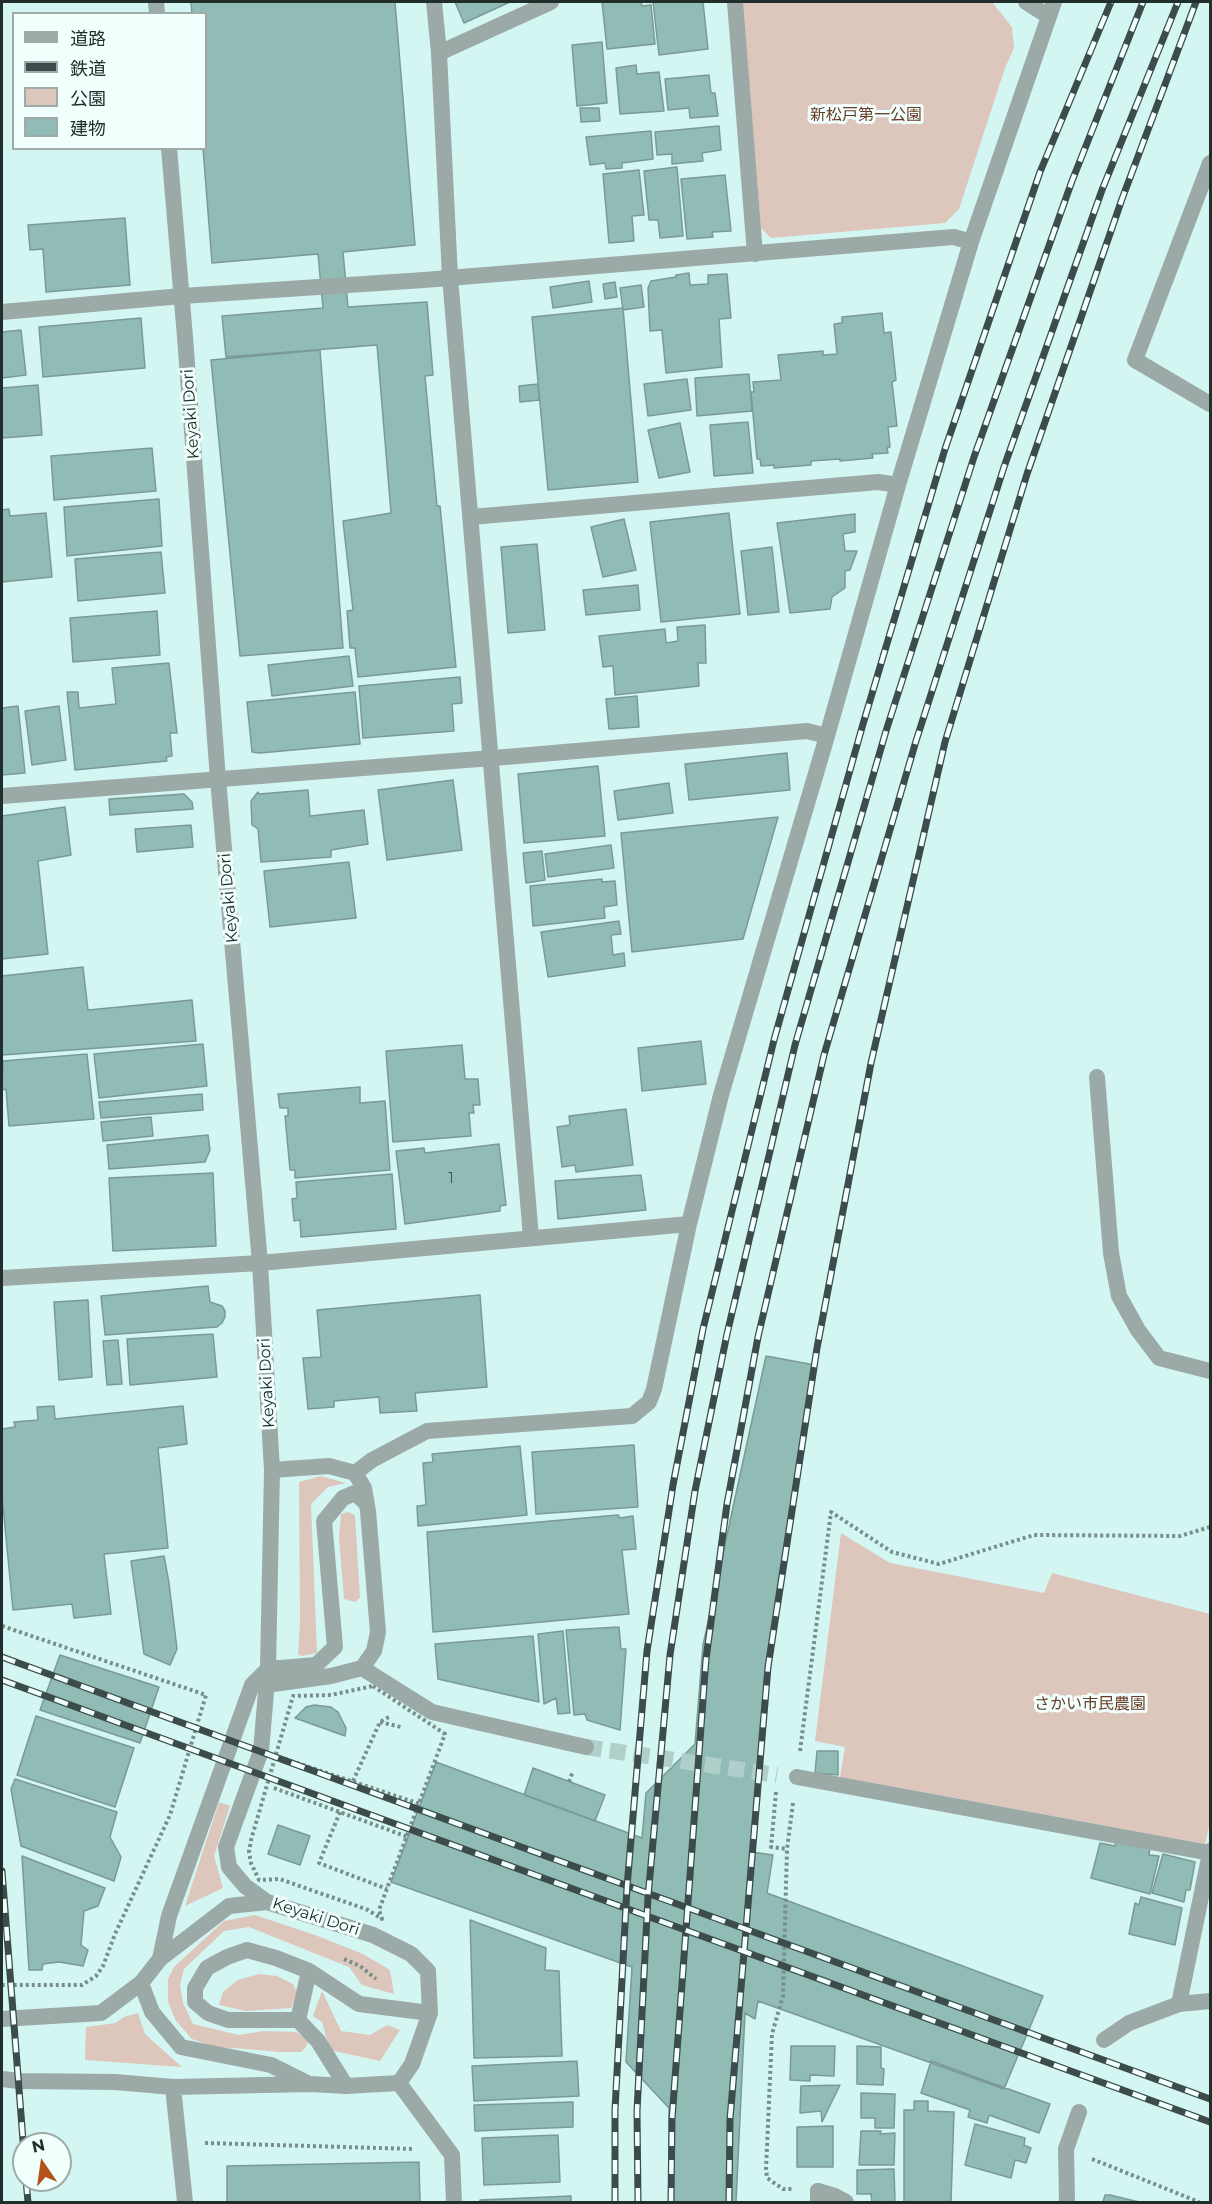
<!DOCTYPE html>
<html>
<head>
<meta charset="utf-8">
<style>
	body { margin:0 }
	#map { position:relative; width:1212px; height:2204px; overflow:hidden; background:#d4f6f2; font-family:Montserrat,"Noto Sans JP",sans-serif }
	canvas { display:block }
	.frame { position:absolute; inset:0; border:3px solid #212e2c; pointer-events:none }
	.legend { position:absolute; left:12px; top:12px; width:195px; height:138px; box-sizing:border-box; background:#f1fffd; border:2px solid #9eaba9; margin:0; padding:8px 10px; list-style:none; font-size:18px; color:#212e2c }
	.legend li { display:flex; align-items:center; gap:12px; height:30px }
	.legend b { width:30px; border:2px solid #9eaba9 }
	.north { position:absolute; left:12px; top:2132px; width:60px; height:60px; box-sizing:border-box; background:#f1fffd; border:2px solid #9eaba9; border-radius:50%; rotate:347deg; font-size:16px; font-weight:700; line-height:24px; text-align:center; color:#212e2c }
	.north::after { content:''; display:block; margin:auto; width:21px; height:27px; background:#b5521b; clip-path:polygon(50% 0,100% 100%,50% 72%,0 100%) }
</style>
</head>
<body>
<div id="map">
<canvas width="1212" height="2204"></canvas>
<div class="frame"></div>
<ul class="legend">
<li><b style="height:8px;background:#9ba9a7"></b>道路</li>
<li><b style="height:8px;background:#3c4c4a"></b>鉄道</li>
<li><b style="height:16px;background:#ddc6bc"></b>公園</li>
<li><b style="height:16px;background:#91bbb5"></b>建物</li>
</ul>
<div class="north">N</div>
</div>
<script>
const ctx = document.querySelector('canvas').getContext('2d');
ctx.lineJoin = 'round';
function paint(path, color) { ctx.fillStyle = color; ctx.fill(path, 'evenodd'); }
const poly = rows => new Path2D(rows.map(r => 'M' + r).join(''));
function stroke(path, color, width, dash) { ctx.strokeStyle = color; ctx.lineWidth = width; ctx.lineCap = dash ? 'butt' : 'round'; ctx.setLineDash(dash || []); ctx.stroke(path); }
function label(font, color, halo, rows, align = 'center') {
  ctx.font = font + ' Montserrat,"Noto Sans JP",sans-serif'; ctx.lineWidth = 6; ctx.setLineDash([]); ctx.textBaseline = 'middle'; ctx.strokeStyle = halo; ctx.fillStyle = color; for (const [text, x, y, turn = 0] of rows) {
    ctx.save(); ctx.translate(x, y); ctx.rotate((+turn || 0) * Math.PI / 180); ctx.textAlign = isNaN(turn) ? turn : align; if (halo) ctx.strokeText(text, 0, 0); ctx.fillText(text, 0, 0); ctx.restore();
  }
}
const green = poly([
	[742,2,992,2,1012,27,1014,48,1005,68,959,209,945,223,771,238,761,228],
	[321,1476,346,1483,328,1487,311,1504,317,1653,302,1656,298,1654,300,1622,299,1482],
	[348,1512,355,1515,360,1598,355,1602,344,1599,339,1538,341,1514],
	[841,1533,890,1563,1044,1593,1052,1573,1210,1614,1210,1823,1205,1844,840,1777,845,1747,815,1741],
	[219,1802,230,1806,214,1856,223,1888,185,1906],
	[255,1915,315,1935,363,1954,390,1970,394,1994,362,1985,349,1967,249,1927,224,1931,184,1969,180,1985,183,2003,193,2024,239,2035,264,2031,296,2032,309,2039,306,2047,301,2052,279,2052,235,2048,220,2049,192,2039,176,2021,168,2002,168,1979,174,1967,224,1921],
	[259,1974,277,1976,293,1984,297,1992,291,2008,246,2011,219,2005,223,1992,238,1980],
	[322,1991,341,2031,370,2035,387,2025,400,2030,380,2061,330,2050,322,2022,313,2016],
	[138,2013,145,2034,182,2067,85,2060,86,2027,116,2023,124,2017]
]);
const building = poly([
	[191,2,395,2,415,245,343,252,348,307,427,302,433,375,425,376,437,506,440,506,456,667,358,677,355,648,350,648,347,611,353,610,343,521,391,513,377,345,226,357,222,316,323,308,318,254,212,263,203,148,206,148,206,14,192,14,191,2],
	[455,2,510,2,464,23,455,2],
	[602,2,641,2,642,6,651,5,655,44,607,49,602,2],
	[653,2,703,2,708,49,659,55,653,2],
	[602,42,607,103,577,106,572,45,602,42],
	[636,65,637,74,659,72,664,111,620,114,616,68,636,65],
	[709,75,711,93,715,93,718,116,690,118,689,108,668,110,665,79,709,75],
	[580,108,599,108,600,121,581,122,580,108],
	[719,126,721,150,702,153,703,161,672,164,672,154,657,155,655,132,719,126],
	[651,131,653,159,622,163,622,168,606,169,605,163,590,165,586,137,651,131],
	[677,167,683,236,660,238,658,220,649,220,644,171,677,167],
	[639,170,644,215,632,216,634,241,609,243,603,174,639,170],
	[725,175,731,231,712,232,713,237,687,239,681,179,725,175],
	[125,218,130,285,46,292,43,249,30,250,28,225,125,218],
	[689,273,690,285,708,284,708,275,727,274,731,318,719,319,722,367,666,373,662,330,650,331,648,288,651,281,676,277,676,275,689,273],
	[589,281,592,302,553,308,550,287,589,281],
	[615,282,617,297,605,299,603,284,615,282],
	[641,285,644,307,623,310,620,288,641,285],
	[623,308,638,482,548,490,532,317,623,308],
	[882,313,884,333,891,332,896,380,892,382,897,426,888,427,890,447,887,448,888,453,872,454,873,458,840,461,840,459,811,461,811,465,774,468,774,465,761,466,760,459,757,459,751,392,754,392,753,382,781,380,778,355,823,351,823,355,837,354,834,324,842,323,842,317,882,313],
	[141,318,145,368,43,377,39,327,141,318],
	[21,330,26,375,2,378,2,332,21,330],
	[320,350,343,648,240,656,211,360,320,350],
	[749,374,752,411,697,416,695,378,749,374],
	[687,379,691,410,648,416,644,384,687,379],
	[538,384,539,400,520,402,519,386,538,384],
	[38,385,42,435,2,438,2,388,38,385],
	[748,422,753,473,714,476,710,425,748,422],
	[680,423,690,472,659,478,648,430,680,423],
	[152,448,156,491,54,500,51,456,152,448],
	[159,499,162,546,67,556,64,507,159,499],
	[9,509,10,516,46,513,52,577,2,582,2,510,9,509],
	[729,513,740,614,661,622,650,522,729,513],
	[855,514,855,532,843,534,845,551,857,551,850,570,845,571,845,588,832,597,830,609,790,613,777,523,855,514],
	[624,519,636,570,603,577,591,527,624,519],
	[537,544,545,630,508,633,501,547,537,544],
	[772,547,779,612,748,615,741,551,772,547],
	[161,552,165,593,78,601,75,559,161,552],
	[638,585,640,610,586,615,583,590,638,585],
	[157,611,160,655,73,662,70,618,157,611],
	[705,625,706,663,698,663,699,686,615,695,613,666,603,667,599,636,665,629,666,643,678,641,677,627,705,625],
	[349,656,353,686,272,696,268,665,349,656],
	[169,663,177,733,170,733,172,756,166,757,167,761,75,770,67,692,78,692,79,708,116,704,112,668,169,663],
	[460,677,462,703,452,704,454,731,363,738,359,686,460,677],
	[355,692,360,744,260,753,252,752,247,702,355,692],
	[637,696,639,727,609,729,606,699,637,696],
	[18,706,25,773,2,775,2,708,18,706],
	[59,706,66,760,32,765,25,711,59,706],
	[787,753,790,790,689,800,685,764,787,753],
	[598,766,605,836,524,843,518,774,598,766],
	[453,780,462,850,387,860,378,790,453,780],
	[669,783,673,813,618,820,614,791,669,783],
	[308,790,310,816,364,810,368,844,331,850,331,857,261,862,258,829,252,825,251,801,258,792,259,794,308,790],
	[184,794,192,802,193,809,110,815,109,799,184,794],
	[65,807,71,855,38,861,48,954,2,959,2,816,65,807],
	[778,817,743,939,632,952,621,833,778,817],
	[191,825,193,847,137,852,135,829,191,825],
	[611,845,614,868,548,877,545,854,611,845],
	[542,851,545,880,526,883,523,853,542,851],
	[349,862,356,918,270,927,264,871,349,862],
	[602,879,602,882,615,881,617,905,604,907,605,918,533,926,530,886,602,879],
	[619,921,621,934,611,935,613,955,624,953,625,966,548,977,541,932,619,921],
	[83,967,88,1010,192,1000,196,1041,2,1055,2,976,83,967],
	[701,1041,706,1084,642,1091,638,1048,701,1041],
	[203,1044,207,1086,99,1098,94,1054,203,1044],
	[462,1045,465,1079,478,1079,480,1105,473,1105,474,1113,469,1113,471,1136,393,1142,386,1051,462,1045],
	[87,1054,94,1119,9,1126,6,1089,2,1090,3,1061,87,1054],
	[360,1087,360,1103,385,1101,390,1170,295,1178,295,1170,290,1170,285,1116,288,1116,288,1108,280,1108,278,1094,360,1087],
	[202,1094,203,1110,101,1118,99,1102,202,1094],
	[626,1109,633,1165,576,1172,575,1165,562,1167,557,1127,570,1125,569,1116,626,1109],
	[151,1117,153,1136,103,1141,101,1122,151,1117],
	[208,1135,210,1150,205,1162,109,1169,107,1145,208,1135],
	[499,1144,506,1205,500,1206,500,1211,405,1224,396,1151,424,1148,425,1153,499,1144],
	[213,1173,216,1246,113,1251,109,1178,213,1173],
	[392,1174,396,1229,301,1237,300,1220,294,1221,292,1199,297,1198,296,1182,392,1174],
	[641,1175,646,1210,558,1219,555,1181,641,1175],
	[208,1286,210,1302,222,1306,225,1311,225,1317,222,1323,217,1327,105,1335,101,1296,208,1286],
	[480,1295,487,1387,415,1393,417,1411,380,1413,379,1397,334,1401,334,1407,308,1409,303,1358,321,1357,317,1310,480,1295],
	[88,1300,92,1377,59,1380,54,1302,88,1300],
	[213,1334,217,1377,130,1385,127,1339,213,1334],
	[118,1340,122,1384,107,1385,103,1341,118,1340],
	[766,1356,815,1365,769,1651,752,1852,773,1855,767,1893,1043,1996,1004,2089,758,2001,755,2019,745,2013,736,2202,669,2202,669,2108,626,2062,632,1967,391,1882,436,1762,642,1838,646,1793,695,1744,703,1645,766,1356],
	[54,1406,55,1419,183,1406,187,1444,158,1448,168,1548,104,1554,111,1614,74,1618,72,1604,13,1610,2,1496,2,1429,15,1427,14,1422,38,1420,37,1407,54,1406],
	[634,1445,638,1507,536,1514,532,1452,634,1445],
	[520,1446,527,1515,418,1526,417,1506,426,1505,423,1463,433,1462,432,1454,520,1446],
	[618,1515,620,1518,633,1516,636,1549,622,1550,629,1614,433,1632,427,1532,618,1515],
	[164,1556,169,1583,177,1649,170,1665,144,1654,131,1561,164,1556],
	[619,1627,621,1649,626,1649,620,1730,587,1720,585,1714,574,1715,566,1630,619,1627],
	[563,1631,570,1713,558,1714,556,1698,544,1704,538,1634,563,1631],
	[533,1636,539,1702,438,1679,435,1644,533,1636],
	[60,1655,159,1687,140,1743,40,1710,60,1655],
	[314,1705,331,1707,338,1712,346,1728,345,1736,295,1718,306,1707,314,1705],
	[36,1716,134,1748,115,1807,17,1775,36,1716],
	[817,1751,838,1751,838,1775,815,1773,817,1751],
	[533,1768,605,1795,595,1821,524,1795,533,1768],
	[15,1779,117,1812,110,1837,121,1857,114,1881,21,1846,11,1789,15,1779],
	[278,1825,310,1836,300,1865,268,1854,278,1825],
	[1117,1839,1150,1847,1149,1855,1159,1856,1150,1894,1091,1878,1100,1843,1115,1846,1117,1839],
	[1163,1854,1195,1862,1190,1890,1186,1890,1184,1902,1152,1893,1163,1854],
	[22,1856,105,1888,98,1906,84,1911,81,1945,88,1950,83,1966,59,1962,43,1964,42,1970,29,1970,22,1856],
	[1141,1897,1182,1908,1175,1945,1129,1934,1135,1903,1139,1905,1141,1897],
	[470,1920,546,1948,545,1970,559,1971,562,2056,474,2058,470,1920],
	[791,2046,835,2046,834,2076,810,2075,810,2081,790,2080,791,2046],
	[857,2046,881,2047,881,2068,884,2069,883,2085,857,2084,857,2046],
	[577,2061,579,2096,474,2101,472,2066,577,2061],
	[931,2061,1050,2104,1039,2133,989,2115,987,2123,968,2117,970,2110,921,2093,931,2061],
	[840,2085,822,2122,821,2111,800,2113,801,2086,840,2085],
	[861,2093,895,2094,894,2128,875,2128,875,2118,861,2118,861,2093],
	[914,2101,928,2101,928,2111,954,2112,951,2202,904,2202,904,2110,914,2110,914,2101],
	[573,2102,573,2127,475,2131,474,2105,573,2102],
	[975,2124,1025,2138,1024,2145,1031,2148,1026,2163,1015,2160,1011,2178,965,2165,975,2124],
	[833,2126,833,2167,797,2167,797,2127,833,2126],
	[861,2131,881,2131,880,2134,895,2133,894,2165,859,2165,861,2131],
	[558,2135,560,2182,484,2185,482,2138,558,2135],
	[419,2162,420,2202,227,2202,227,2166,419,2162],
	[894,2169,895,2202,872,2202,871,2194,857,2194,857,2170,894,2169],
	[1105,2195,1110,2195,1139,2202,1103,2202,1105,2195],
	[571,2196,571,2202,480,2202,480,2200,571,2196]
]);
const pedestrianTunnel = poly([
	[586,1747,777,1775]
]);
const path = poly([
	[2,1626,206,1695,170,1815,115,1934,103,1966,96,1976,82,1985,2,1985],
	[373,1686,445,1734,379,1910,382,1919,368,1910,280,1879,259,1880,251,1863,249,1852,251,1840,293,1696,331,1695,373,1686],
	[380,1722,401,1727],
	[800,1751,831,1512,892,1552,939,1564,1034,1535,1180,1536,1210,1527],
	[285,1759,420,1804],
	[353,1781,380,1722,389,1717],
	[569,1782,573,1771],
	[274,1788,408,1837],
	[776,1792,771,1847,787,1849],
	[793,1803,787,1849,783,1996,772,2034,766,2169,767,2178,783,2189,793,2189],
	[340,1812,319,1863,387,1889],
	[344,1959,360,1966,376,1979],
	[205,2143,414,2149],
	[1092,2159,1199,2202]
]);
const service = poly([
	[1097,1077,1111,1253,1119,1296,1138,1330,1159,1358,1210,1371],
	[797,1777,1210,1853,1210,1851],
	[1104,2040,1129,2023,1179,2004,1210,1853],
	[818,2191,835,2196,846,2202],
	[1067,2202,1066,2149,1079,2112]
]);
const minor = poly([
	[735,2,755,254],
	[1026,2,1048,16],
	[439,53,551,2],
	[1210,163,1135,360,1210,404],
	[2,312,182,296,424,280,954,237,971,242],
	[471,517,878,482,898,485],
	[827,736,898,485,971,242,1054,2],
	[2,796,518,756,807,731,827,736,721,1095,689,1224,260,1263,2,1278],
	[355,1473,372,1460,427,1431,632,1416,649,1402,654,1389,689,1224],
	[362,1668,432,1712,586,1747],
	[268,1669,261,1751,226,1847,229,1867,245,1886,267,1902,373,1935,411,1954,428,1971,430,2013,412,2064,399,2083],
	[266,1685,331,1676,362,1668,374,1651,378,1632,368,1511,364,1488,355,1473,329,1466,272,1470],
	[160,1959,229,1906,267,1902],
	[141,1983,152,2012,181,2047,271,2065,307,2083],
	[1179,2004,1210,2001],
	[2,2019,101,2013,141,1983,160,1959,169,1916,252,1685,268,1669,316,1665,335,1647,324,1521,343,1498,355,1493,366,1503],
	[298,2020,309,1971],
	[2,2079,19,2081,115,2082,173,2087,310,2084,346,2086,399,2083],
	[399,2083,452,2155,454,2202],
	[346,2086,318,2041,298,2020,228,2020,208,2013,195,2002,195,1988,207,1968,227,1957,247,1950,276,1958,309,1971,359,2004,430,2013],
	[173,2087,185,2202],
	[818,2191,818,2202]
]);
const tertiary = poly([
	[156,2,157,14],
	[434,2,439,53,450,277,531,1237],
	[169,148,185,337,218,779,260,1263,272,1470,268,1669]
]);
const rail = poly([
	[2,1657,1210,2099],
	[2,1680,1210,2122],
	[2,1871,24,2153],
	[26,2180,28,2202],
	[615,2202,615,2110,627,1887,647,1651,673,1485,703,1329,774,1040,863,724,945,449,1040,172,1111,2],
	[638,2202,637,2111,648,1897,670,1655,695,1491,727,1334,795,1045,886,731,974,457,1072,181,1143,2],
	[671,2202,672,2119,706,1659,727,1504,758,1337,824,1055,916,741,1004,467,1102,190,1178,2],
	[729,2202,730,2119,768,1667,817,1348,871,1063,945,742,1027,474,1122,199,1196,2]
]);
const numberNames = [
	["1",451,1179]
];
const parkNames = [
	["新松戸第一公園",866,115],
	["さかい市民農園",1090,1704]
];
const streetNames = [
	["Keyaki Dori",191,414,-94],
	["Keyaki Dori",229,898,-95],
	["Keyaki Dori",267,1383,-93],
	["Keyaki Dori",316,1917,18]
];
paint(green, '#ddc6bc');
paint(building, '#91bbb5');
stroke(building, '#7a9a96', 1.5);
stroke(pedestrianTunnel, '#b0ceca', 16, [16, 8]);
stroke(path, '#778e8c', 4, [3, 3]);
stroke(service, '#9ba9a7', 16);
stroke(minor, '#9ba9a7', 16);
stroke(tertiary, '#9ba9a7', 16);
stroke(rail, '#3c4c4a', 7);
stroke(rail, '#f1fffd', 4.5, [14]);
label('14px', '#3d514e', null, numberNames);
label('16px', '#693a24', '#f1fffd', parkNames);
label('16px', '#212e2c', '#f1fffd', streetNames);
</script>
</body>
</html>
